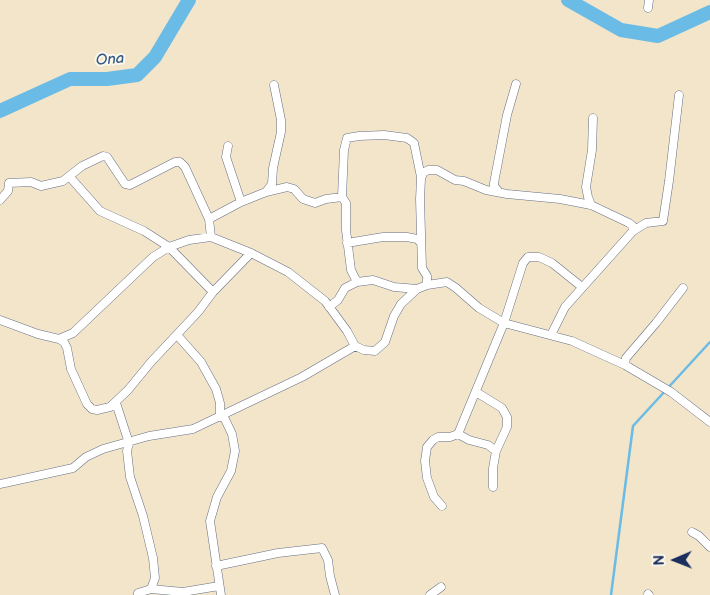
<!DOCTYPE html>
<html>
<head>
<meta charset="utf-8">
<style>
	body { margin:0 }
	#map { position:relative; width:710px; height:595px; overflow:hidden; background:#f2e5ca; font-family:"Balsamiq Sans",sans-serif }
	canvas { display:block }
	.north { position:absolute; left:650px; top:535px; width:50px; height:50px; -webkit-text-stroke:4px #fbf7ec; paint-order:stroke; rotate:269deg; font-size:14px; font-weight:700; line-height:20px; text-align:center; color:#1b2f5e }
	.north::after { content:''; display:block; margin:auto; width:18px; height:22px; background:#1b2f5e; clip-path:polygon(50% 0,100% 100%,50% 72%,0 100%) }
</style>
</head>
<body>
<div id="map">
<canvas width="710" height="595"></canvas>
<div class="north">N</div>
</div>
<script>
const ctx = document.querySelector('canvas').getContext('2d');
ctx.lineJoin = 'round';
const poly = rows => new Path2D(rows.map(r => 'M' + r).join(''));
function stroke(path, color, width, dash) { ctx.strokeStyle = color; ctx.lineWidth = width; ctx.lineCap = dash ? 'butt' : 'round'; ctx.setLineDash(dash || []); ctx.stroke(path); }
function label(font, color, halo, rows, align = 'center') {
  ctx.font = font + ' "Balsamiq Sans",sans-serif'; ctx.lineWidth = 4; ctx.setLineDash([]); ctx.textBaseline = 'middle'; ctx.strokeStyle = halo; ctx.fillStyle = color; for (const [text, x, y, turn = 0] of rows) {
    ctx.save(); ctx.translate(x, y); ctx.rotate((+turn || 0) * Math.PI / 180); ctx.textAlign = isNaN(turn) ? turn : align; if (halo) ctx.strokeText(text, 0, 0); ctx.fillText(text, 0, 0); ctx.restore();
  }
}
const stream = poly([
	[611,595,633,426,710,342]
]);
const river = poly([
	[568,0,621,30,658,36,710,12],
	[0,111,70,79,107,79,137,75,155,57,189,0]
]);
const street = poly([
	[648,8,649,0],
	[228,146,226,157,241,202],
	[69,176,100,211,144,231,169,247,213,292],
	[266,192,272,184,273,168,281,132,281,120,274,85],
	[499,192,494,186,494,183,507,115,516,84],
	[0,200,8,191,9,183,31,182,41,186,63,181,82,166,103,156,107,157,125,184,130,185,175,162,180,162,185,167,209,219,211,237],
	[591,205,588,197,586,187,592,150,593,118],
	[209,219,241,202,266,192,287,187,294,189,303,199,315,203,326,199,342,197],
	[347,243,383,237,407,237,417,239,421,243],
	[357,282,351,270,346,230,346,203,342,197,344,150,347,138,359,136,384,135,407,138,414,143,421,177],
	[427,285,427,276,422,268,420,199,421,179,423,173,428,170,437,170,455,180,464,181,486,190,507,194,560,199,591,205,629,223,633,226,633,231],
	[329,307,338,300,345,288,357,282,373,280,394,287,417,289],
	[0,320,38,334,59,339,73,333,153,257,169,247,189,240,211,237,251,253,288,272,325,301,347,331,355,346,364,350,375,351,385,342,394,316,401,304,417,289,427,285,447,282,456,288,479,308,504,323,572,341,625,365,671,392,710,422],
	[177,335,201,362,216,389,220,403,220,417],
	[551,335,565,307,633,231,646,223,663,221,669,181,679,95],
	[59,339,64,342,67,348,71,369,87,404,92,409,97,410,110,407,128,390,151,362,198,312,213,292,251,253],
	[625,365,626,358,656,323,683,288],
	[476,392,502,408,507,417,507,427,496,451],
	[116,403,129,443,127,451,130,477,143,516,153,558,155,578,151,589],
	[458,434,469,440,488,445,496,451,493,468,493,487],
	[0,484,73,468,86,457,103,449,149,436,193,429,302,377,355,346],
	[442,506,434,497,427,478,425,461,427,447,433,440,438,437,450,437,458,434,504,323,523,263,528,257,539,257,552,263,582,287],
	[692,532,699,536,710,547],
	[216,566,278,553,322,548,328,560,330,576,335,595],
	[648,594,649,595],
	[138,595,138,593,151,589,183,592,219,586],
	[221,595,210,521,217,497,231,471,235,451,232,434,223,415],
	[430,595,441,587]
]);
const waterNames = [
	["Ona",110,60,-4]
];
stroke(stream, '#6abbe5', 2.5);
stroke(river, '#6abbe5', 14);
stroke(street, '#666f84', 9);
stroke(street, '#fff', 8);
label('italic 15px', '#335986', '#fbf7ec', waterNames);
</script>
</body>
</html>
